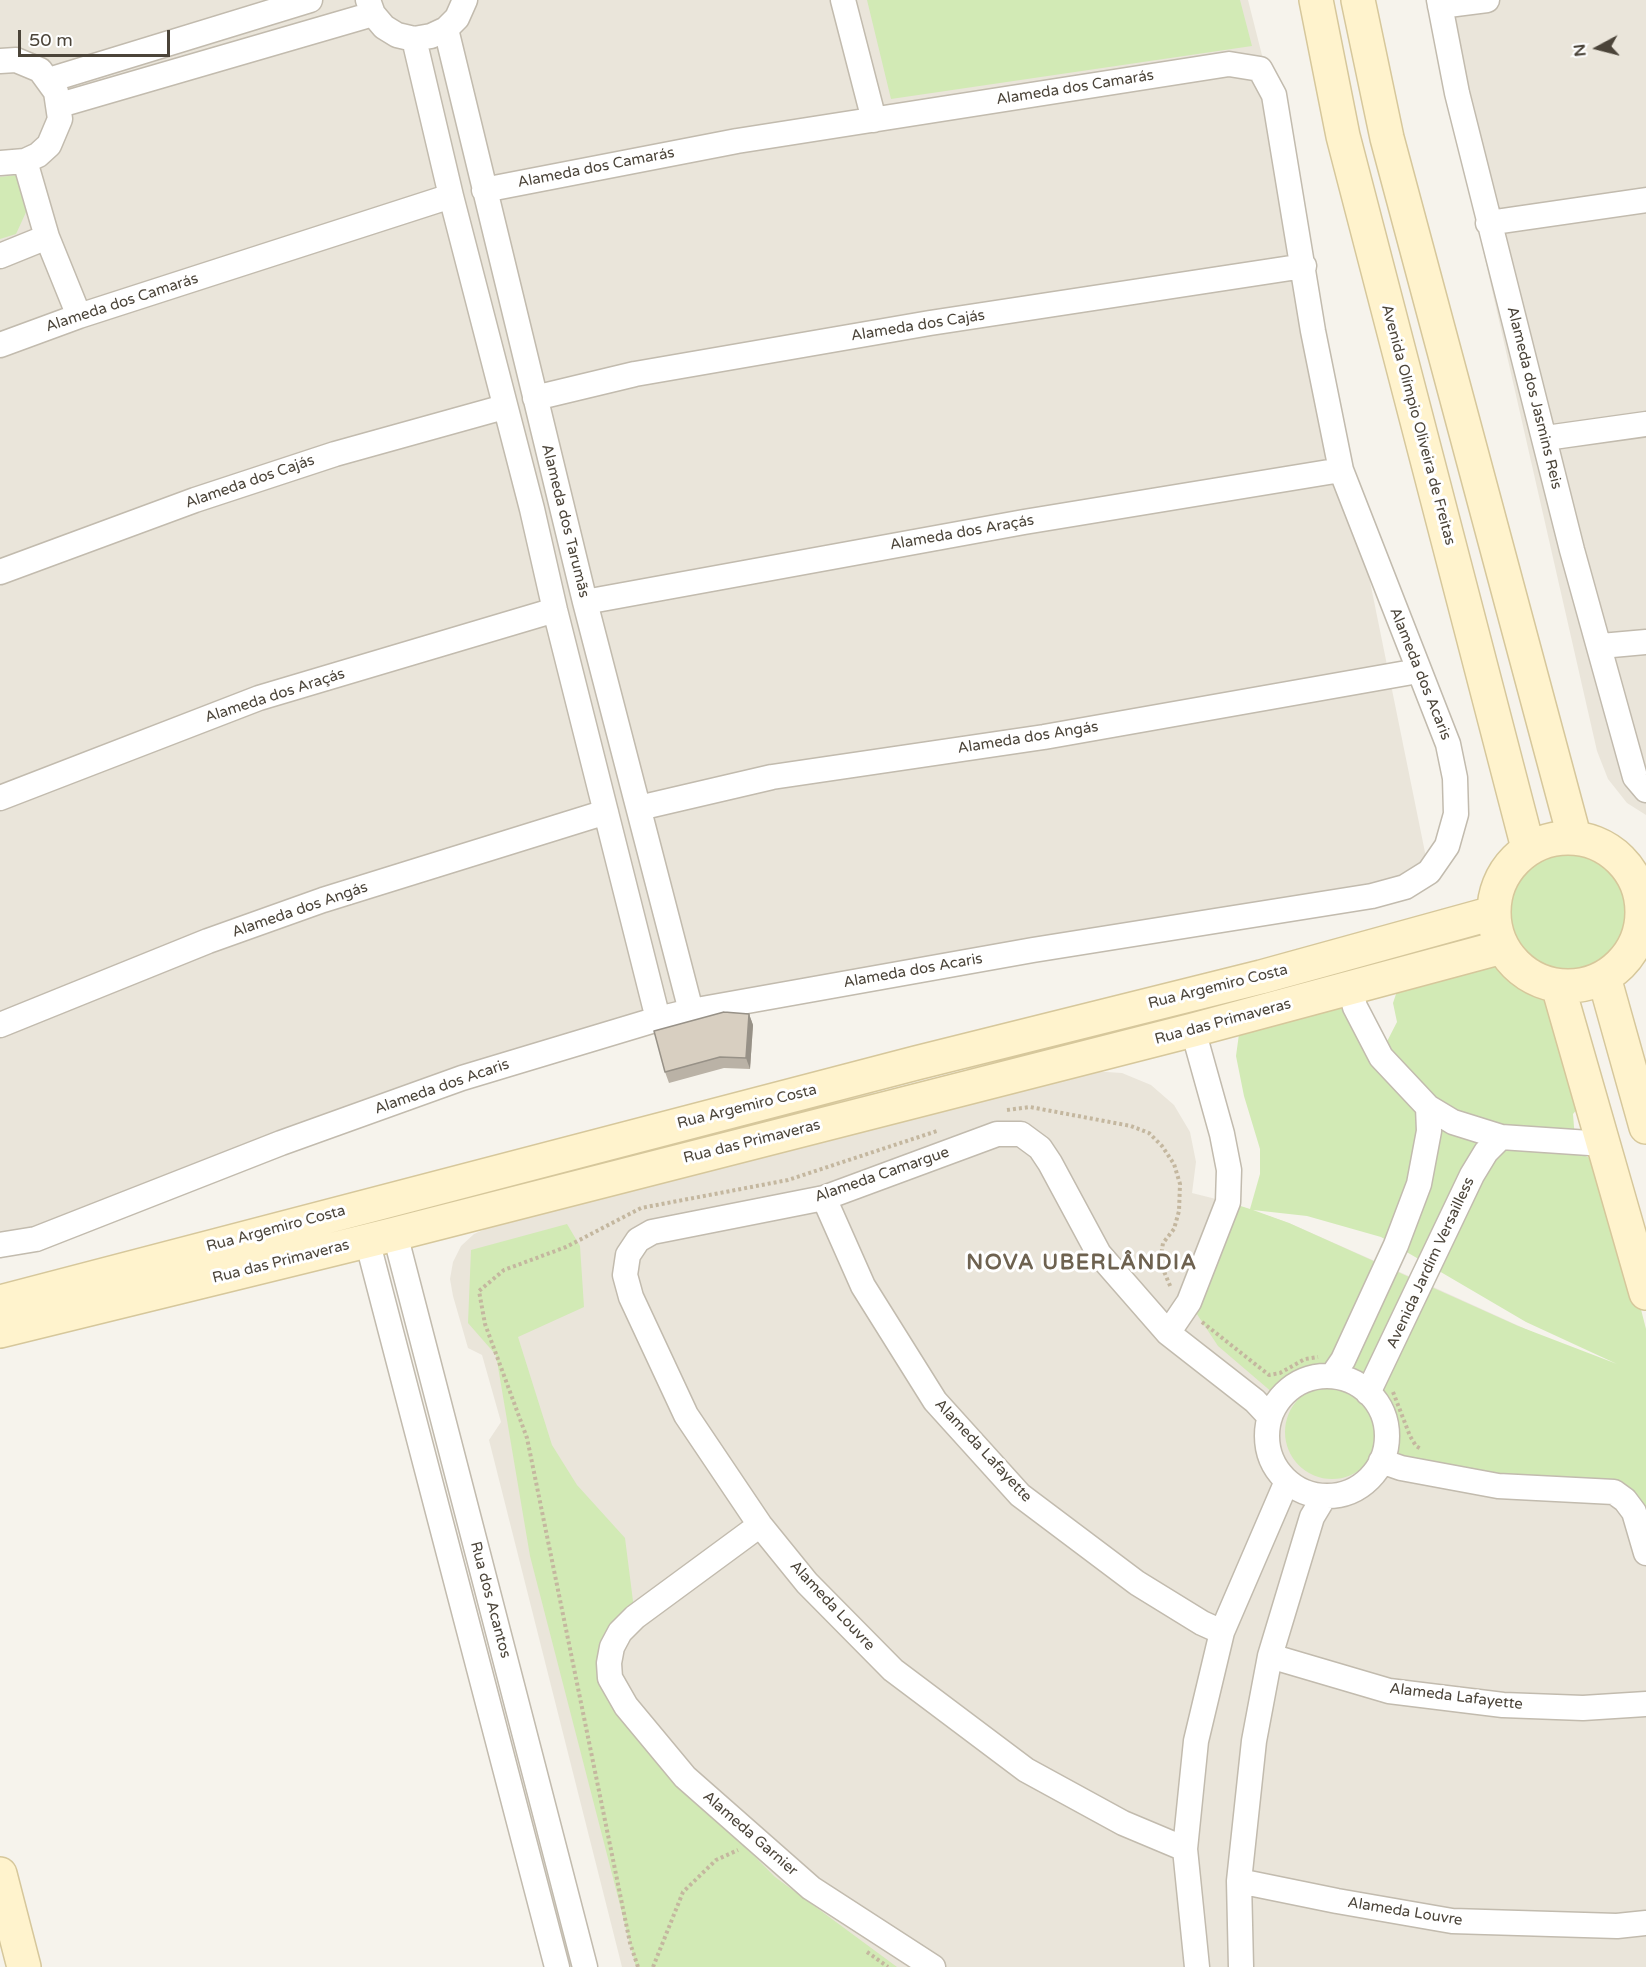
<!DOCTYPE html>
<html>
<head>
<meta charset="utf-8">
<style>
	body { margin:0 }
	#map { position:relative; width:1646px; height:1967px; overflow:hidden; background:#f6f3ec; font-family:"Varela Round",sans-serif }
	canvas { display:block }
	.north { position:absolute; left:1568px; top:18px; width:60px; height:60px; -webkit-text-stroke:4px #fff; paint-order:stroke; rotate:263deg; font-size:16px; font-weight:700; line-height:24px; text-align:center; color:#4b4439 }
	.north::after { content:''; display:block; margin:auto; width:21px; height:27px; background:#4b4439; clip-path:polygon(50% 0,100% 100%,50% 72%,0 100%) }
	.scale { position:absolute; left:18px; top:30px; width:152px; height:27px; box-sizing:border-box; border:3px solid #4b4439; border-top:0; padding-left:8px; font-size:18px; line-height:21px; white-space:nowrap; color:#4b4439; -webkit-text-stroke:4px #fff; paint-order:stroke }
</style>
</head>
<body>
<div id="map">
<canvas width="1646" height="1967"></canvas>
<div class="north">N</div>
<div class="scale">50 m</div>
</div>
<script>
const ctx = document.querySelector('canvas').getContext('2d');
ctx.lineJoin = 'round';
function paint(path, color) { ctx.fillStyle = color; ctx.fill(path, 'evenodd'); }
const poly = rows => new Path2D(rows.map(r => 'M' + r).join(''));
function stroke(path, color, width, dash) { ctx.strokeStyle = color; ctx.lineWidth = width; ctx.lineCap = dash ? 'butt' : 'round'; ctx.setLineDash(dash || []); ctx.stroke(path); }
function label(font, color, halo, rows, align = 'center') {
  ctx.font = font + ' "Varela Round",sans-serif'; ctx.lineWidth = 6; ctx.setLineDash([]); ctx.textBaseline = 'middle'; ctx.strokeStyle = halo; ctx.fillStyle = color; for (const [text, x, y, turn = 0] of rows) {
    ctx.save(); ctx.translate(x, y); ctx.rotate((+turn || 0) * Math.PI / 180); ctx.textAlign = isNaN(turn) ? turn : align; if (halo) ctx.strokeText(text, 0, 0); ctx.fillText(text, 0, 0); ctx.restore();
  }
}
const residential = poly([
	[0,0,1248,0,1268,79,1429,872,658,1019,0,1241],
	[1426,0,1646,0,1646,815,1627,803,1608,779,1597,751],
	[1091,1071,1122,1073,1151,1085,1174,1105,1190,1132,1196,1162,1192,1193,1228,1202,1289,1223,1420,1281,1627,1375,1646,1395,1646,1967,622,1967,489,1440,501,1422,482,1355,468,1348,453,1296,450,1279,453,1262,461,1246,474,1234,490,1227]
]);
const green = poly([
	[867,0,1240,0,1252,46,891,99],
	[17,175,27,210,16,234,0,239,0,177],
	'1505 910a63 63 0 1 1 126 0a63 63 0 1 1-126 0Z',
	[1493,966,1546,1000,1579,1107,1573,1114,1576,1152,1590,1158,1602,1169,1609,1184,1646,1329,1646,1530,1625,1500,1376,1459,1386,1443,1386,1425,1380,1407,1368,1393,1351,1381,1332,1376,1312,1378,1294,1386,1280,1399,1218,1346,1189,1302,1228,1202,1250,1209,1260,1174,1260,1149,1244,1096,1236,1056,1239,1034,1342,1006,1378,1059,1397,1022,1393,1003,1399,985],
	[1253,1210,1307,1216,1381,1237,1526,1322,1617,1364,1518,1326,1289,1223],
	[567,1224,580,1246,584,1307,518,1337,552,1445,577,1485,625,1538,635,1617,609,1663,675,1776,775,1877,897,1967,636,1967,530,1556,496,1355,468,1323,471,1250],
	'1285 1432a47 47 0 1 1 94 0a47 47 0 1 1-94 0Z'
]);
const path = poly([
	[1007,1110,1030,1107,1131,1126,1149,1133,1162,1146,1174,1164,1180,1184,1179,1211,1174,1229,1163,1243,1160,1262,1171,1288],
	[1202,1322,1269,1375,1280,1373,1305,1359,1318,1357],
	[1393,1392,1410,1436,1416,1446,1421,1449],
	[867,1952,888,1967],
	[638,1967,630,1943,527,1438,485,1324,479,1291,504,1270,566,1247,641,1208,788,1180,937,1131],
	[653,1967,683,1892,716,1860,738,1850]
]);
const street = poly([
	[368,0,373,14,384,27,397,35,414,39,431,36,446,29,457,18,465,0],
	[843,0,874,120],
	[1439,0,1457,93,1572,550,1635,777,1646,790],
	[1440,6,1487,0],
	[446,29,585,602,691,1011],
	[414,39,451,196,532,509,555,610,658,1019],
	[0,61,16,60,40,70,56,92,60,119,49,145,38,155,25,161,0,163],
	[49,80,310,0],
	[60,105,373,14],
	[25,161,47,237,79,316],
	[1488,223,1646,200],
	[0,256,47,237],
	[0,345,79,316,451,196],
	[535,398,635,374,930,323,1304,266],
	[1546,438,1646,424],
	[0,572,195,500,335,454,504,407],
	[585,602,1024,522,1341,470],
	[1601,646,1646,642],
	[0,798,259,698,555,610],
	[639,808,772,777,1044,737,1418,671],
	[1350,988,1355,1007,1381,1057,1428,1107,1453,1122,1501,1137,1604,1144],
	[0,1025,208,941,323,900,606,812],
	[824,1198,863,1286,935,1401,1020,1495,1137,1583,1202,1623,1222,1632],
	[395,1234,585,1967],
	[367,1240,557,1967],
	[0,1245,36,1239,281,1143,462,1078,658,1019,691,1011,1033,950,1372,896,1405,887,1429,872,1447,846,1456,814,1455,778,1448,744,1341,470,1313,331,1274,95,1260,69,1229,64,737,141,484,190],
	[1168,1333,1189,1302,1228,1202,1229,1170,1222,1134,1193,1030],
	[1332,1376,1343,1360,1396,1245,1419,1184,1429,1131,1428,1107],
	'1267 1436a60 60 0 1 1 120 0a60 60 0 1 1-120 0Z',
	[1368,1393,1472,1175,1486,1152,1501,1137],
	[1381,1461,1401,1468,1498,1486,1614,1492,1625,1500,1634,1512,1646,1553],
	[760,1525,635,1617,620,1632,612,1647,609,1663,610,1678,626,1706,685,1777,811,1888,933,1967],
	[1270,1656,1389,1691,1503,1705,1583,1708,1646,1704],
	[1185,1849,1123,1823,1026,1770,893,1670,807,1583,760,1525,686,1415,631,1297,625,1275,628,1255,638,1240,652,1232,824,1198,997,1134,1021,1134,1040,1148,1050,1163,1099,1254,1168,1333,1255,1401,1270,1417],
	[1239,1881,1337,1901,1452,1921,1617,1926,1646,1923],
	[1197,1967,1185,1849,1196,1741,1222,1632,1287,1481],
	[1241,1967,1239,1881,1254,1741,1270,1656,1312,1517,1324,1497]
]);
const secondary = poly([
	[1316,0,1343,136,1528,848],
	[1358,0,1387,138,1574,836],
	'1494 912a74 74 0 1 1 148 0a74 74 0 1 1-148 0Z',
	[1604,977,1646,1127],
	[1558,986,1646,1293],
	[0,1302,916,1063,1261,977,1493,913],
	[0,1331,395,1234,1193,1030,1502,947],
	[0,1874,24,1967]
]);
const wall = poly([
	[749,1014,753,1025,750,1069,724,1068,669,1083,665,1072]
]);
const shadedWall = poly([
	[749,1014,753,1025,750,1069,746,1058]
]);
const building = poly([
	[724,1012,749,1014,746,1058,720,1057,665,1072,654,1031,724,1012]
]);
const streetNames = [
	["Alameda dos Camarás",1075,88,-9],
	["Alameda dos Camarás",596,168,-11],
	["Alameda dos Camarás",122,303,-18],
	["Alameda dos Cajás",918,326,-9],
	["Alameda dos Jasmins Reis",1534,398,76],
	["Avenida Olímpio Oliveira de Freitas",1418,425,75],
	["Alameda dos Cajás",250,482,-19],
	["Alameda dos Tarumãs",565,521,76],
	["Alameda dos Araçás",962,533,-10],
	["Alameda dos Acaris",1420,674,68],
	["Alameda dos Araçás",275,696,-18],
	["Alameda dos Angás",1028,738,-9],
	["Alameda dos Angás",300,910,-19],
	["Alameda dos Acaris",913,971,-10],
	["Rua Argemiro Costa",1218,987,-14],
	["Rua das Primaveras",1223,1022,-15],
	["Alameda dos Acaris",442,1087,-19],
	["Rua Argemiro Costa",747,1107,-14],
	["Rua das Primaveras",752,1142,-14],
	["Alameda Camargue",882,1175,-19],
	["Rua Argemiro Costa",276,1229,-15],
	["Rua das Primaveras",281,1262,-14],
	["Avenida Jardim Versailless",1431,1263,-65],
	["Alameda Lafayette",983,1451,47],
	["Rua dos Acantos",490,1600,75],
	["Alameda Louvre",832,1606,47],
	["Alameda Lafayette",1456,1697,7],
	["Alameda Garnier",750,1834,41],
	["Alameda Louvre",1405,1912,9]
];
const districtNames = [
	["NOVA UBERLÂNDIA",1082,1263]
];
paint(residential, '#eae5da');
paint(green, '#d2eab5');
stroke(street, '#c2bbae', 27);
stroke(secondary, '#d6c79b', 36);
stroke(path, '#c4b79f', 4, [3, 3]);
stroke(street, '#fff', 24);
stroke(secondary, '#fff3cd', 33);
paint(wall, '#bab2a6');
paint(shadedWall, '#979187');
paint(building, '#d8cfc1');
stroke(building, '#979187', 1.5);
label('15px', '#4b4439', '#fff', streetNames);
ctx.letterSpacing = '1.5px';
label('bold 21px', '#6e6250', '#fff', districtNames);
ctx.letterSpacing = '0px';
</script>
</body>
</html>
